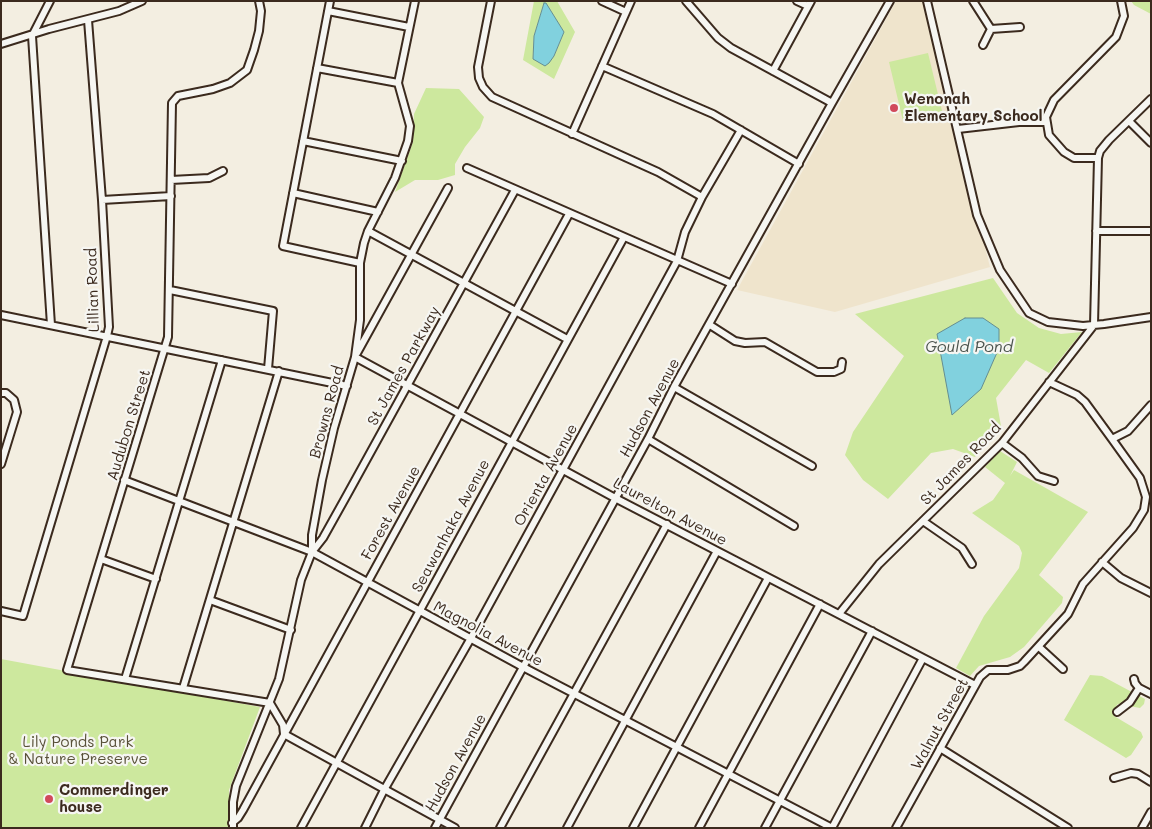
<!DOCTYPE html>
<html>
<head>
<meta charset="utf-8">
<style>
	body { margin:0 }
	#map { position:relative; width:1152px; height:829px; overflow:hidden; background:#f3eee1; font-family:Mali,sans-serif }
	canvas { display:block }
	.frame { position:absolute; inset:0; border:2px solid #3b2a1e; pointer-events:none }
</style>
</head>
<body>
<div id="map">
<canvas width="1152" height="829"></canvas>
<div class="frame"></div>
</div>
<script>
const ctx = document.querySelector('canvas').getContext('2d');
ctx.lineJoin = 'round';
function paint(path, color) { ctx.fillStyle = color; ctx.fill(path, 'evenodd'); }
const poly = rows => new Path2D(rows.map(r => 'M' + r).join(''));
function stroke(path, color, width, dash) { ctx.strokeStyle = color; ctx.lineWidth = width; ctx.lineCap = dash ? 'butt' : 'round'; ctx.setLineDash(dash || []); ctx.stroke(path); }
function label(font, color, halo, rows, align = 'center') {
  ctx.font = font + ' Mali,sans-serif'; ctx.lineWidth = 4.5; ctx.setLineDash([]); ctx.textBaseline = 'middle'; ctx.strokeStyle = halo; ctx.fillStyle = color; for (const [text, x, y, turn = 0] of rows) {
    ctx.save(); ctx.translate(x, y); ctx.rotate((+turn || 0) * Math.PI / 180); ctx.textAlign = isNaN(turn) ? turn : align; if (halo) ctx.strokeText(text, 0, 0); ctx.fillText(text, 0, 0); ctx.restore();
  }
}
const built = poly([
	[896,1,923,1,990,267,835,312,737,290]
]);
const green = poly([
	[534,1,557,1,575,32,554,79,523,60],
	[544,3,546,4,564,32,554,56,533,59,534,36],
	[1131,1,1151,1,1151,14,1134,5],
	[928,53,942,111,903,121,889,62],
	[426,88,459,89,484,117,480,128,465,147,455,164,455,175,438,180,415,180,395,192,413,142,414,114],
	[993,278,1017,313,1039,328,1061,334,1082,332,1049,373,1026,360,996,398,1001,426,975,457,953,449,931,453,888,499,863,480,845,455,853,432,904,356,855,314],
	[1000,451,1017,462,1010,476,1014,470,1088,512,1039,575,1063,597,1062,603,1024,647,1010,657,979,666,970,676,956,668,984,616,1019,568,1022,553,1019,546,972,513,993,500,1005,483,985,467],
	[1,659,260,707,229,790,229,828,1,828],
	[1090,675,1102,676,1145,699,1144,704,1140,708,1118,704,1113,710,1114,716,1141,732,1143,737,1131,755,1126,758,1064,720]
]);
const water = poly([
	[544,3,546,3,564,32,554,56,549,63,545,66,533,59,534,36,544,3],
	[965,318,983,318,999,329,999,348,981,389,952,415,937,334,965,318]
]);
const minor = poly([
	[50,1,32,36,51,325],
	[259,1,261,11,259,31,254,50,247,70,230,83,213,89,178,96,172,103,168,337,67,670,270,703,283,725,284,734,455,828],
	[330,1,283,246,360,263],
	[491,1,478,67,479,78,483,87,492,97,658,172,702,197],
	[602,1,626,12],
	[686,1,718,38,731,48,832,103],
	[797,1,808,6],
	[927,1,977,215,1000,270,1029,313,1048,322,1083,326,1104,324,1151,317],
	[973,1,991,29,983,45],
	[328,11,409,27],
	[991,29,1020,27],
	[1,44,49,29,119,11,142,1],
	[602,66,713,114,799,164],
	[317,68,398,83],
	[773,71,811,1],
	[1129,121,1151,143],
	[958,129,1019,122,1046,122],
	[572,134,631,1],
	[303,141,402,161],
	[1098,158,1074,158,1064,152,1049,135,1046,117,1054,100,1116,37,1124,16,1121,1],
	[467,168,732,284],
	[171,180,209,178,223,171],
	[293,193,378,212],
	[102,200,171,196],
	[368,231,567,339],
	[1096,231,1151,231],
	[170,290,273,311,268,369],
	[1,315,347,386],
	[710,325,735,341,745,343,765,342,817,372,834,372,841,369,842,362],
	[357,353,448,188],
	[355,357,615,498,975,685],
	[674,387,812,466],
	[1,393,6,393,14,400,17,412,1,464],
	[648,439,794,526],
	[1112,439,1128,431,1151,405],
	[1002,443,1022,458,1038,476,1054,481],
	[124,480,312,552,523,667,832,828],
	[923,521,962,548,972,564],
	[312,552,323,538,347,495,515,190],
	[101,559,156,579],
	[1102,562,1121,578,1151,593],
	[210,600,291,630],
	[1,611,23,616,107,336,109,327,102,200,88,20],
	[839,614,879,564,1002,443,1094,325,1098,158,1100,151,1109,140,1151,99],
	[1039,647,1063,669],
	[125,679,222,360],
	[1134,679,1135,683,1139,688,1151,694],
	[183,688,279,371],
	[1117,712,1130,702,1139,688],
	[940,748,1068,828],
	[1114,778,1131,773,1138,774,1151,782],
	[232,823,238,818,243,810,569,214],
	[233,828,233,802,236,786,279,679,301,580,312,552,312,535,322,480,334,428,355,357,360,320,360,263,364,243,368,231,395,178,408,141,410,126,398,83,415,1],
	[301,828,624,237],
	[365,828,384,790,471,638,677,261,685,232,702,197,741,130],
	[435,828,648,439,674,387,832,103,890,1],
	[500,828,667,524],
	[567,828,717,551],
	[633,828,768,578],
	[699,828,820,604],
	[765,828,872,631],
	[832,828,923,658],
	[896,828,980,677,988,670,1008,670,1020,666,1024,662,1068,614,1083,584,1133,528,1144,510,1146,497,1140,478,1112,439,1085,402,1077,395,1049,382],
	[1142,828,1151,812]
]);
const markers = [
	[894,108,5,"#d1495b"],
	[49,799,5,"#d1495b"]
];
const poiNames = [
	["Wenonah",904,99],
	["Elementary School",904,116],
	["Commerdinger",59,790],
	["house",59,807]
];
const streetNames = [
	["Lillian Road",93,290,-92],
	["St James Parkway",404,366,-61],
	["Hudson Avenue",650,408,-62],
	["Browns Road",327,412,-75],
	["Audubon Street",129,425,-73],
	["St James Road",961,464,-46],
	["Orienta Avenue",546,475,-61],
	["Laurelton Avenue",670,512,28],
	["Forest Avenue",391,513,-61],
	["Seawanhaka Avenue",451,526,-62],
	["Magnolia Avenue",488,634,28],
	["Walnut Street",940,724,-61],
	["Hudson Avenue",456,763,-61]
];
const parkNames = [
	["Lily Ponds Park",78,742],
	["& Nature Preserve",78,759]
];
const waterNames = [
	["Gould Pond",969,347]
];
paint(built, '#efe4cc');
paint(green, '#cde89e');
paint(water, '#81d1de');
stroke(water, '#658e91', 1);
stroke(minor, '#3b2a1e', 10);
stroke(minor, '#f6f6f2', 6);
for (const [x, y, r, color] of markers) { const dot = new Path2D(); dot.arc(x, y, r, 0, 2 * Math.PI); ctx.fillStyle = color; ctx.fill(dot); stroke(dot, '#f6f6f2', 2); }
label('bold 15px', '#3b2a1e', '#f6f6f2', poiNames, 'left');
label('15px', '#3b2a1e', '#f6f6f2', streetNames);
label('15px', '#585038', '#f6f6f2', parkNames);
label('italic 16px', '#4c544e', '#f6f6f2', waterNames);
</script>
</body>
</html>
